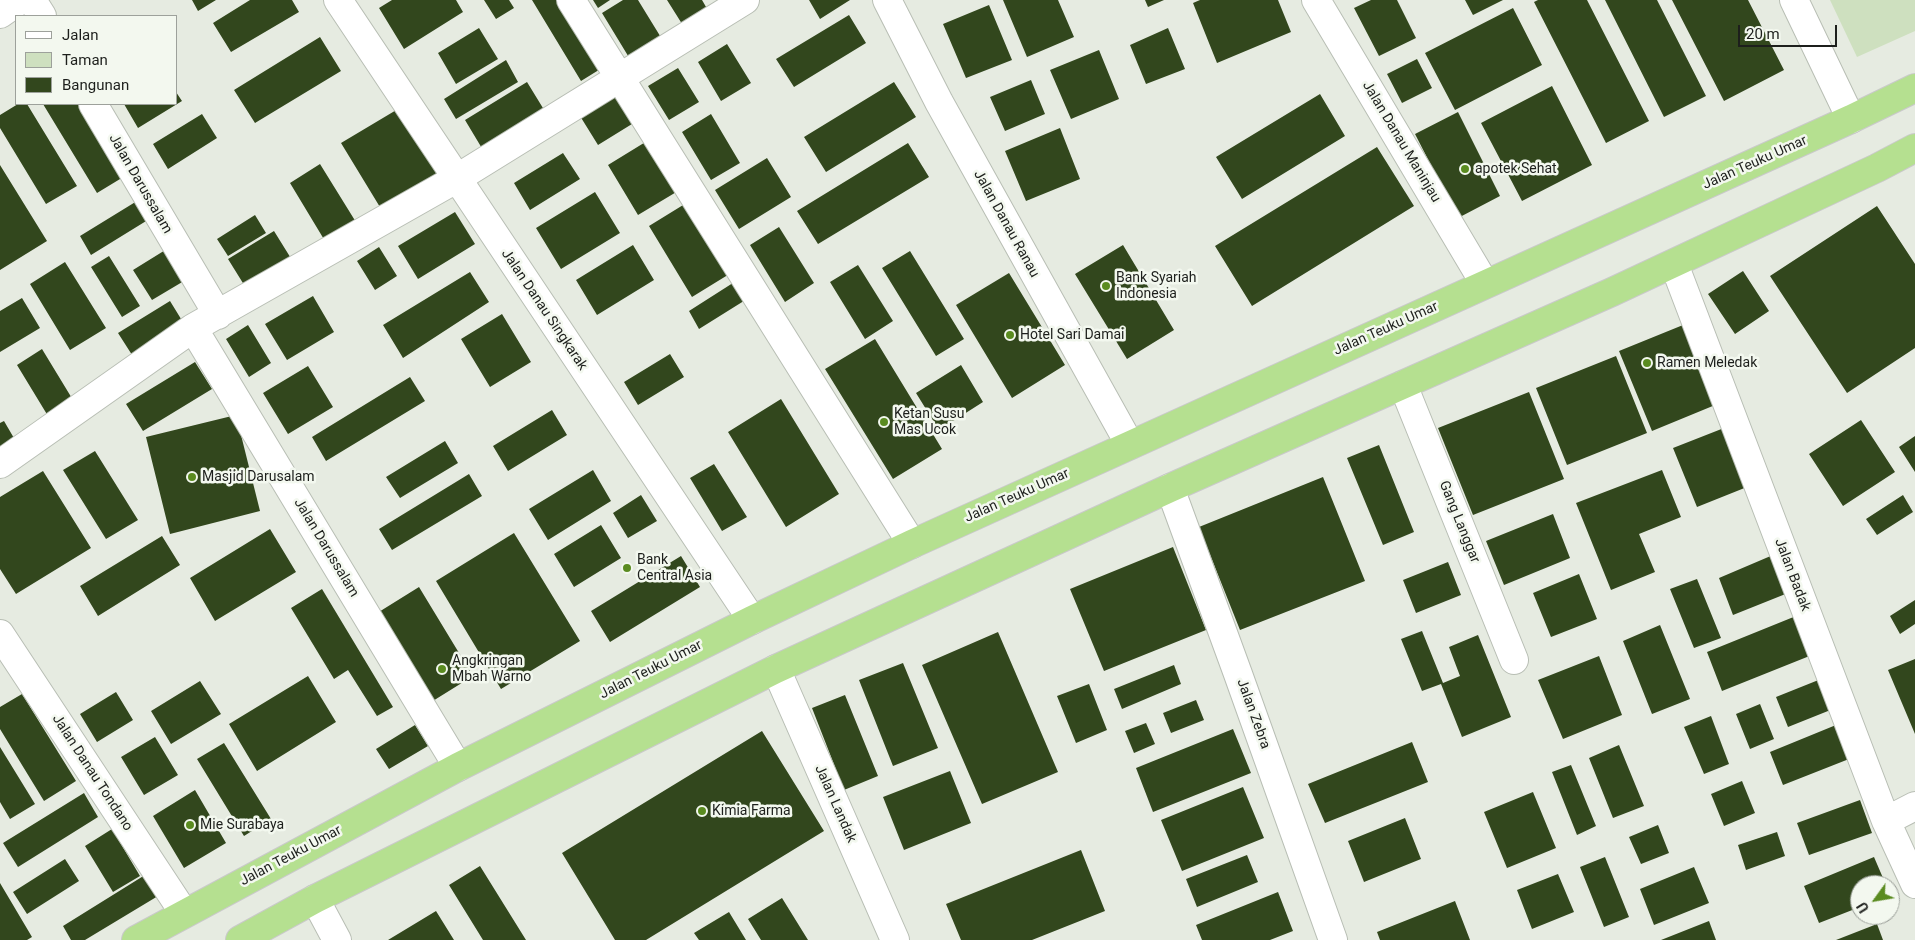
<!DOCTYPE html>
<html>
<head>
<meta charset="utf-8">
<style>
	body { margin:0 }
	#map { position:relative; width:1915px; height:940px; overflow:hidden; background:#e6ebe1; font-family:Roboto,sans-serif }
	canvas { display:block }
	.legend { position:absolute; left:15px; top:15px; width:162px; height:90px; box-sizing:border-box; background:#f3f8ef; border:1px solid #9da19b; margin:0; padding:6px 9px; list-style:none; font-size:15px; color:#1d1f1c }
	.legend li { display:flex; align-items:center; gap:10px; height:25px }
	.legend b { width:25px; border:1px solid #9da19b }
	.north { position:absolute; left:1850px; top:875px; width:50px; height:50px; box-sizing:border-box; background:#f3f8ef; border:1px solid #9da19b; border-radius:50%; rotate:238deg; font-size:14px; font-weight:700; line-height:20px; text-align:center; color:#1d1f1c }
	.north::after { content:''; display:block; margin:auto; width:18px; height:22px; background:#5a8b20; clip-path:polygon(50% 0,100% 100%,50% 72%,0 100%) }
	.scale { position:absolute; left:1738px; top:25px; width:99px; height:22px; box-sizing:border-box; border:2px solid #1d1f1c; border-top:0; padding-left:6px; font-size:15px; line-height:18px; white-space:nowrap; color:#1d1f1c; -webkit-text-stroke:4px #f3f8ef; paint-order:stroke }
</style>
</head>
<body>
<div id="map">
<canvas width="1915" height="940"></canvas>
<ul class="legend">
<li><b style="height:6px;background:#fff"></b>Jalan</li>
<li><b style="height:14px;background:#cee0bf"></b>Taman</li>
<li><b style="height:14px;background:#32471d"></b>Bangunan</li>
</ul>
<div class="north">U</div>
<div class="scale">20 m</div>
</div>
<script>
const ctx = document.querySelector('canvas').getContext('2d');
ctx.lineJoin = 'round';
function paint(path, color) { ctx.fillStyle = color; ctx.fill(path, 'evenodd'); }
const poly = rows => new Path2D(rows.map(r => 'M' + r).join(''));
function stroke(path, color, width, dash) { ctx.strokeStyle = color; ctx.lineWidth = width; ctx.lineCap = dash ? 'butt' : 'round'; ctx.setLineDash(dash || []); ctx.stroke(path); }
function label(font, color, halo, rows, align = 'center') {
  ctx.font = font + ' Roboto,sans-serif'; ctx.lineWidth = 5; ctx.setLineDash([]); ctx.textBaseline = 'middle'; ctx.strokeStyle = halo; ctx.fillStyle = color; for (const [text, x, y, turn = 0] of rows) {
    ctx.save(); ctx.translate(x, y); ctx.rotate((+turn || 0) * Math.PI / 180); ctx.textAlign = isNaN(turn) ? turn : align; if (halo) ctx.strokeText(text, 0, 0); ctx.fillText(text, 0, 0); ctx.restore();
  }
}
const green = poly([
	[1830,0,1915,0,1915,31,1857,57]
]);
const building = poly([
	[192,0,216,0,198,11],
	[250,0,292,0,299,12,231,52,213,23],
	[392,0,456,0,463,12,404,49,379,8],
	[484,0,509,0,514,8,496,19],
	[532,0,561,0,602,68,581,81],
	[593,0,610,0,598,8],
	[623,0,638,0,665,44,633,64,602,13],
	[667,0,702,0,709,12,684,27],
	[809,0,850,0,820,19],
	[1003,0,1058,0,1074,37,1027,57],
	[1145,0,1164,0,1148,7],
	[1200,0,1278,0,1291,32,1217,63,1193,3],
	[1371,0,1397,0,1416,38,1379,56,1354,8],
	[1465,0,1503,0,1473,15],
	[1538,0,1587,0,1649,121,1606,143,1534,2],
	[1605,0,1657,0,1706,96,1664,117],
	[1672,0,1748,0,1784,70,1724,101],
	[989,5,1012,60,966,78,943,24],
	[1513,8,1542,65,1455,110,1425,53],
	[849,15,866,43,794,87,776,59],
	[479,28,498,59,456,84,438,53],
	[1168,28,1185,69,1146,84,1130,45],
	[320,37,341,71,255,123,234,90],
	[727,44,751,83,721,101,698,62],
	[1099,50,1119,99,1071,119,1050,70],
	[1417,59,1432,88,1402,103,1387,74],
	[506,60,518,82,456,119,444,99],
	[678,68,699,102,669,120,648,86],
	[1031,80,1045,114,1005,131,990,97],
	[527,82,546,113,483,150,465,120],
	[894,82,916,117,826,172,804,137],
	[1552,86,1592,165,1522,201,1481,123],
	[176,92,182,101,138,128,124,104,176,104],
	[1320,94,1345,136,1242,199,1216,157],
	[614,95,632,124,598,145,580,116],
	[18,104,27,104,77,186,46,204,0,128,0,115],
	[43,104,81,104,125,176,97,193],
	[398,109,442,182,386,217,341,143],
	[1458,112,1500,196,1458,218,1415,134],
	[202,114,217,138,168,169,153,144],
	[711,114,740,163,711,180,682,132],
	[1060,128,1080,179,1026,201,1005,151],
	[652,138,683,188,638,215,608,165],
	[908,143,929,177,818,244,797,211],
	[1377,147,1414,206,1252,306,1215,246],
	[563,153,580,179,530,210,514,183],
	[767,158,791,197,739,229,715,190],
	[320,164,359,227,328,246,290,183],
	[0,165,47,241,0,270],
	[595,192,620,233,561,269,536,228],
	[137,201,151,218,91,255,80,236],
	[688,202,731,273,692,297,649,226],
	[1877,206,1915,264,1915,348,1847,393,1770,276],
	[455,212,475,244,418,279,398,246],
	[255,215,266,233,228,256,217,239],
	[779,227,814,283,785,302,750,245],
	[274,231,292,260,246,288,228,259],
	[175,244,194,275,152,300,133,270],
	[633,245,654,280,597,315,576,280],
	[1123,245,1174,330,1127,359,1075,274],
	[379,247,397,276,375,290,357,261],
	[910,251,964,339,936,356,882,268],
	[109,256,140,306,122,317,91,267],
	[65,262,106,328,70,350,30,284],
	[858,265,893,321,865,339,830,282],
	[1743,271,1769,311,1735,334,1708,294],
	[470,272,489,302,403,358,383,325],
	[1009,273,1065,365,1012,398,956,305],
	[736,281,747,299,699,329,689,311],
	[313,296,334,332,287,360,265,324],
	[22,298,40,328,0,352,0,311],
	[170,301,186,327,134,358,118,333],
	[502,314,531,362,490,387,461,339],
	[1688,323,1720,403,1652,431,1619,351],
	[248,325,271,363,249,377,226,339],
	[875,339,942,449,893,479,825,369],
	[42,349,73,400,48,416,17,365],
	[670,354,684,377,638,405,624,382],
	[1616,356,1647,433,1567,465,1536,388],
	[195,362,212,389,143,431,126,404],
	[961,365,983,402,939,430,916,393],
	[308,366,333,407,288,434,263,393],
	[410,377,425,401,326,461,312,437],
	[1529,392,1564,479,1473,515,1438,428],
	[781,399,839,494,786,527,728,432],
	[552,410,567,435,508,471,493,446],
	[236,415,260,511,170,534,146,437],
	[1861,420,1895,472,1843,506,1809,454],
	[4,421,18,445,0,457,0,423],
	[1724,428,1747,487,1697,507,1673,448],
	[1915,436,1915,472,1899,447],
	[445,441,458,463,400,498,386,477],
	[1379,445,1414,532,1383,545,1347,458],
	[95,451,138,520,106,539,63,470],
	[714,464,747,517,722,531,690,478],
	[593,470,611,501,548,540,529,509],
	[1662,470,1681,517,1639,534,1655,572,1611,590,1576,503],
	[43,471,91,548,16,594,0,569,0,497],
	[469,474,482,496,392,550,379,529],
	[1323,477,1365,581,1240,630,1199,527],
	[641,495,657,521,628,538,613,513],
	[1903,495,1913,512,1877,535,1866,519],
	[1553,514,1570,558,1504,585,1486,541],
	[601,525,621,558,574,587,554,554],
	[270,529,296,572,215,621,190,578],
	[514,533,580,641,501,689,436,581],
	[162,536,180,565,98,616,80,586],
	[1173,547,1206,630,1104,671,1070,589],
	[1773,555,1788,593,1733,615,1719,578],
	[681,556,700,587,610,642,591,611],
	[1448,562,1461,595,1416,613,1403,580],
	[1579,574,1597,619,1551,637,1533,593],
	[1697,579,1721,638,1694,648,1670,589],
	[419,587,473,676,428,704,374,615],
	[322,589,393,707,377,716,348,670,334,679,291,608],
	[1915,600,1915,624,1900,634,1890,616],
	[1796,616,1812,655,1722,691,1707,652],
	[1660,625,1690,699,1652,714,1623,641],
	[1422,631,1443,683,1460,676,1449,647,1478,635,1511,717,1462,737,1441,684,1422,691,1401,639],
	[998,632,1058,772,982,804,922,665],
	[1599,656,1622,715,1563,739,1538,680],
	[1915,659,1915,734,1888,670],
	[903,663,938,748,893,766,859,680],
	[1174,665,1181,684,1122,709,1114,689],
	[308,676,336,722,257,771,229,724],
	[1826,677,1838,707,1788,727,1776,697],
	[200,681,221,714,171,744,151,711],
	[1089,684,1107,730,1076,743,1057,696],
	[116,692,133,720,97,742,80,714],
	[22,694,76,781,44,801,0,729,0,707],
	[845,695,878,776,844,790,812,708],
	[1196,700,1204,720,1171,733,1163,713],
	[1760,704,1774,739,1750,749,1736,714],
	[1711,716,1729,764,1704,774,1684,727],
	[1146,723,1155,744,1134,753,1125,731],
	[415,725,428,746,389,769,376,749],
	[1836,725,1849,759,1783,785,1770,752],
	[1233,729,1251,773,1153,812,1136,768],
	[762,731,824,831,646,940,615,940,562,853],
	[155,737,178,775,144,795,121,757],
	[1412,742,1428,782,1325,823,1308,784],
	[224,743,271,819,244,836,197,759],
	[1619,745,1644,806,1613,818,1589,758],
	[0,747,35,804,10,819,0,802],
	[1571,765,1596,826,1577,835,1552,772],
	[950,771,971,823,904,850,883,797],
	[1742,781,1755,813,1724,826,1711,794],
	[1243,787,1264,838,1182,871,1161,820],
	[195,790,226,843,184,868,153,816],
	[1533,792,1556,848,1507,868,1484,812],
	[84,793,98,817,18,867,3,843],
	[1860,800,1872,833,1809,855,1797,823],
	[1405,818,1421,859,1364,882,1348,841],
	[1658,825,1669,853,1641,864,1629,837],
	[112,829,140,876,113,892,85,846],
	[1777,832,1785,856,1746,870,1738,845],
	[1081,850,1105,911,1032,940,961,940,946,904],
	[1247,855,1258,882,1197,907,1186,879],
	[1605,857,1629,917,1604,927,1580,867],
	[1874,857,1886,885,1860,885,1860,907,1819,923,1804,886],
	[65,859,79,881,27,914,13,892],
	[480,866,526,940,483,940,449,885],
	[1694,867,1709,903,1654,925,1640,889],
	[1558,874,1574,912,1532,929,1517,890],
	[145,875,158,896,85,940,71,940,63,926],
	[0,883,32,937,27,940,0,940],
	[1278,892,1293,931,1270,940,1202,940,1196,925],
	[782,898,808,940,761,940,748,919],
	[1455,901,1470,940,1380,940,1377,932],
	[436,911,454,940,388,940],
	[729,912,746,940,699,940,694,933],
	[1709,921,1716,940,1661,940],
	[1877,924,1883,940,1836,940]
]);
const street = poly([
	[32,0,42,16],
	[338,0,752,620],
	[571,0,912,544],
	[887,0,939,102,1130,445],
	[1316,0,1485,284],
	[1794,0,1851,119],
	[0,14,20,0],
	[93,104,218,315],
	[1674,264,1886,821,1915,884],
	[193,328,458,767],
	[1403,385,1514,660],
	[0,464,193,328,456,179,745,0],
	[1170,488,1238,674,1333,940],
	[0,634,184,913],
	[776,669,895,940],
	[1886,821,1915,806],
	[315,899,337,940]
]);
const highway = poly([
	[136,940,458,767,752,620,912,544,1851,119,1915,88],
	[240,940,315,899,776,669,1170,488,1612,292,1877,168,1915,148]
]);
const markers = [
	[1465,169,5,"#5a8b20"],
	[1106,286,5,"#5a8b20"],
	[1010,335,5,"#5a8b20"],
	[1647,363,5,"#5a8b20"],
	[884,422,5,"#5a8b20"],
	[192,477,5,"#5a8b20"],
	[627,568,5,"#5a8b20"],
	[442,669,5,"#5a8b20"],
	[702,811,5,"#5a8b20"],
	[190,825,5,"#5a8b20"]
];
const streetNames = [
	["Jalan Danau Maninjau",1401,142,59],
	["Jalan Teuku Umar",1755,163,-24],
	["Jalan Darussalam",140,184,60],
	["Jalan Danau Ranau",1006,224,61],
	["Jalan Danau Singkarak",544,310,56],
	["Jalan Teuku Umar",1386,329,-24],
	["Jalan Teuku Umar",1017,496,-24],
	["Gang Langgar",1459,522,68],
	["Jalan Darussalam",326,548,59],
	["Jalan Badak",1792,575,69],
	["Jalan Teuku Umar",651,670,-27],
	["Jalan Zebra",1253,714,70],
	["Jalan Danau Tondano",92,773,57],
	["Jalan Landak",835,804,66],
	["Jalan Teuku Umar",291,856,-28]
];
const poiNames = [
	["apotek Sehat",1475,169],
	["Bank Syariah",1116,278],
	["Indonesia",1116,294],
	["Hotel Sari Damai",1020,335],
	["Ramen Meledak",1657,363],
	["Ketan Susu",894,414],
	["Mas Ucok",894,430],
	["Masjid Darusalam",202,477],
	["Bank",637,560],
	["Central Asia",637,576],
	["Angkringan",452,661],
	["Mbah Warno",452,677],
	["Kimia Farma",712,811],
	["Mie Surabaya",200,825]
];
paint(green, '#cee0bf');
paint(building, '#32471d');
stroke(street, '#b8beb4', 30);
stroke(highway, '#c9c9c9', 30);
stroke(street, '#fff', 28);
stroke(highway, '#b5e090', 28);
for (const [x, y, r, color] of markers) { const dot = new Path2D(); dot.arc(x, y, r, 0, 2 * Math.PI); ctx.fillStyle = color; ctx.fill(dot); stroke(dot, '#f3f8ef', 2); }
label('14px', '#1d1f1c', '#f3f8ef', streetNames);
label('14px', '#1d1f1c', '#f3f8ef', poiNames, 'left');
</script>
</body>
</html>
